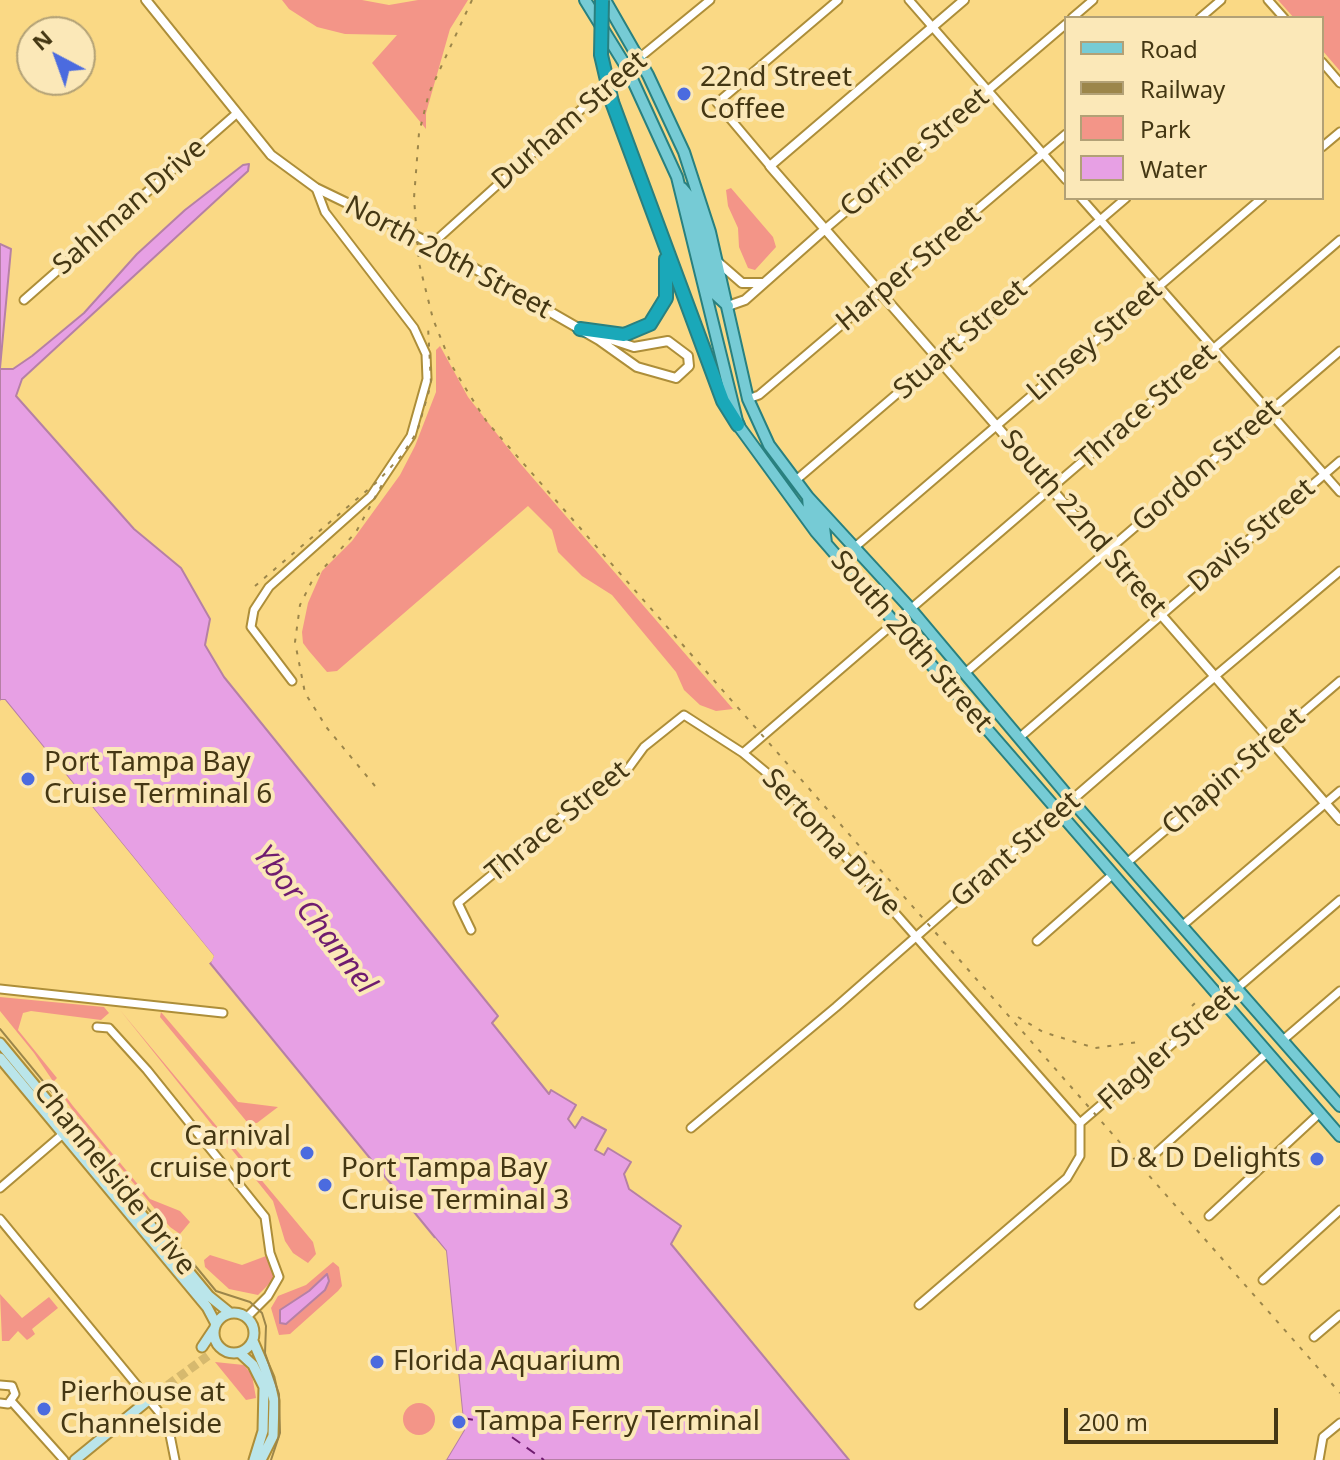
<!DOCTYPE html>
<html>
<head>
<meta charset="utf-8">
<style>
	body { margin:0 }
	#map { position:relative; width:1340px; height:1460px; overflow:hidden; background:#fad985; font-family:"Noto Sans",sans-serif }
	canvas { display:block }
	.legend { position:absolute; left:1064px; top:16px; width:260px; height:184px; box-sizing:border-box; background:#fbe8b8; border:2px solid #b2a176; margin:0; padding:10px 14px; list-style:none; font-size:24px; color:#443713 }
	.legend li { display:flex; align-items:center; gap:16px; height:40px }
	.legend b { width:40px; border:2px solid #b2a176 }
	.north { position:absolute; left:16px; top:16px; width:80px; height:80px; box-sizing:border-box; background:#fbe8b8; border:2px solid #b2a176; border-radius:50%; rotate:319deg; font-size:22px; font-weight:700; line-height:32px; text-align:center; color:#443713 }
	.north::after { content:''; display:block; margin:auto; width:28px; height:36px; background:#4b6bdf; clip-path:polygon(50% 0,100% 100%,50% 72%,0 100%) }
	.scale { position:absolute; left:1064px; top:1408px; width:214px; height:36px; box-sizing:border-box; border:4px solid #443713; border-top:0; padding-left:10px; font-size:24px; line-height:28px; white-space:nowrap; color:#443713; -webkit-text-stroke:6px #fbe8b8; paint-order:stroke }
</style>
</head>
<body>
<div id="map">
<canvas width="1340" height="1460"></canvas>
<ul class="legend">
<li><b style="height:10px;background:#76cbd5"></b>Road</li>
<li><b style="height:10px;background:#9c864a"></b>Railway</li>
<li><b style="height:22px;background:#f39588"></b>Park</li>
<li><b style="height:22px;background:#e7a0e4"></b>Water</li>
</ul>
<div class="north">N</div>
<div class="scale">200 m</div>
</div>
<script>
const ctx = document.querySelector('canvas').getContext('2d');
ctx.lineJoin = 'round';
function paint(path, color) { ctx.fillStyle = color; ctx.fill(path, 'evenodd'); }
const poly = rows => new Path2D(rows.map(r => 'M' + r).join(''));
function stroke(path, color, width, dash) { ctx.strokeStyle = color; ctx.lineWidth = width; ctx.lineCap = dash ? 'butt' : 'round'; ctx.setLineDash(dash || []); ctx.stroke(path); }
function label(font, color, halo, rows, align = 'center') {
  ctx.font = font + ' "Noto Sans",sans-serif'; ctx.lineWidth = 8; ctx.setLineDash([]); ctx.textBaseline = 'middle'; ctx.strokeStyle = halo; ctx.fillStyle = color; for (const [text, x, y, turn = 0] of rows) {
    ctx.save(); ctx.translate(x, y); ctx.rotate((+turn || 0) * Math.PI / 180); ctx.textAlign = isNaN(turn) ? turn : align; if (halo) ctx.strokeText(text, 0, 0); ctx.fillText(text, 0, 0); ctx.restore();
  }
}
const green = poly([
	[282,0,362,0,389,5,418,0,468,0,450,29,426,113,426,129,372,63,397,35,345,34,317,27,289,9],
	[1278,0,1340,0,1340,71,1322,50,1322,18,1294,18],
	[731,188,773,237,776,247,755,270,748,268,739,247,738,228,728,206,726,190],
	[440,346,468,397,519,462,733,709,716,711,700,705,684,690,676,672,612,595,582,576,558,552,552,530,528,506,337,671,327,672,309,651,303,643,302,632,308,603,322,571,352,541,400,475,415,446,436,392,436,350],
	[0,997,104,1007,109,1013,101,1020,31,1011,23,1013,18,1030,57,1078,54,1081,73,1106,150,1199,180,1211,190,1222,180,1234,170,1227,71,1108,34,1053,0,1011],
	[120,1010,313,1242,316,1254,308,1263,293,1253,285,1241,273,1201],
	[161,1012,238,1102,278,1107,257,1123,247,1122,160,1017],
	[210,1255,242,1265,266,1256,273,1273,273,1280,258,1295,229,1289,205,1267,204,1260],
	[333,1262,339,1267,342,1286,338,1291,290,1334,279,1335,271,1308,278,1296,306,1285],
	[0,1294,22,1318,49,1297,58,1308,32,1329,35,1334,30,1338,27,1340,18,1331,9,1341,2,1341],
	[215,1362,244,1365,252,1375,256,1398,246,1400],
	'403 1419a16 16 0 1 1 32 0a16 16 0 1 1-32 0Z'
]);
const water = poly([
	[249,164,248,171,22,379,16,396,134,529,181,568,210,619,205,645,224,677,494,1011,498,1016,492,1023,549,1094,551,1090,576,1105,568,1119,575,1128,582,1117,606,1130,595,1150,604,1155,608,1148,631,1162,624,1174,629,1189,681,1226,671,1244,849,1460,446,1460,464,1430,446,1251,210,963,213,956,5,700,0,700,0,369,13,369,32,356,84,313,137,254,185,210,243,165,249,164],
	[0,244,11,249,0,368,0,244],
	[327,1274,329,1281,325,1290,286,1324,280,1323,280,1310,309,1291,327,1274]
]);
const pier = poly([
	[0,700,5,700,214,956,212,961,207,965,208,955],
	[435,1238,446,1251,464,1430,446,1460,443,1459,460,1429,442,1253,432,1240]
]);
const ferry = poly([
	[463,1418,492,1423,544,1460]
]);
const secondaryTunnel = poly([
	[157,1393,209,1355]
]);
const minor = poly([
	[909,0,1066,180],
	[1268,0,1284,18],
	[1072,18,1093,0],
	[1200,18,1221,0],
	[1322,62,1340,83],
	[1322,147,1340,132],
	[770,166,717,103,838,0],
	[1081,198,1340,492],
	[824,230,1066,24],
	[432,244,627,68,710,0],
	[24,300,236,114],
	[748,399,759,395,1066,134],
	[795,481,1126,198],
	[855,547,1262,198],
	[964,674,1340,351],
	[1214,677,1340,571],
	[292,681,251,627,254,610,269,587,371,496,411,436,427,379,426,354,414,328,325,212,316,188],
	[1019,738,1340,461],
	[743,753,1340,240],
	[1128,862,1340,681],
	[1183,925,1340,791],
	[471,930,458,903,595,789,625,773,644,747,684,715,743,753,785,788,1080,1123],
	[1037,941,1112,875],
	[0,989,223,1013],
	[97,1027,109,1028,147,1070,265,1217,270,1253,279,1277,268,1296,247,1317],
	[1283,1040,1340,991],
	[691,1128,836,1007,1058,812],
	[1155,1154,1267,1053],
	[0,1188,71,1127],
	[1209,1216,1320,1113],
	[0,1219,159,1412,170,1435,175,1460],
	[1263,1280,1340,1210],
	[919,1305,1067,1178,1080,1156,1080,1123,1340,900],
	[1314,1337,1340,1315],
	[0,1385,12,1386,15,1394,8,1404,0,1403],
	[12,1402,64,1460],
	[1319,1460,1323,1437,1340,1423]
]);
const tertiary = poly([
	[146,0,271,155,316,188,432,244,599,340,637,367,676,378,689,366,688,356,668,341,634,347,604,337],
	[964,0,770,166,1340,820],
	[719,263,742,283,763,283],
	[728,306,745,300,824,230],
	[1058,812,1214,677]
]);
const secondary = poly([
	[0,1043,209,1296,230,1313],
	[0,1058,207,1307,216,1324],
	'214 1333a20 20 0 1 1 40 0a20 20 0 1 1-40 0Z',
	[253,1341,269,1378,274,1401,273,1436,261,1460],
	[202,1347,214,1329],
	[240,1353,253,1365,264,1387,263,1431,254,1460],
	[75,1460,157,1393]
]);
const primary = poly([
	[585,0,627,68,677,177,738,425,816,532,1340,1136],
	[605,0,648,75,684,152,710,232,748,399,769,445,808,497,909,607,1073,802,1340,1106],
	[682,188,692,200,715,294,728,306],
	[808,497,809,509,824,527,826,543]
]);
const motorway = poly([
	[612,102,723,401,738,425],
	[580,329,624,335,650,324,666,298,666,259]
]);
const tram = poly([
	[0,1029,216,1291,250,1302,262,1313,266,1326,265,1353,279,1394,280,1433,271,1460]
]);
const rail = poly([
	[472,0,429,93,419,133,414,198,419,263,433,319,452,366,469,394,487,422,1340,1393],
	[255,586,378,481,402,455,417,432,431,384,428,326],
	[375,786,327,728,305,693,295,642,300,605,312,581,356,532,384,481],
	[1192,1006,1199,999],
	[1018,1017,1043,1032,1095,1048,1138,1042]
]);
const motorwayBridge = poly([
	[602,0,601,55,612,102]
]);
const markers = [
	[684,94,8,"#4b6bdf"],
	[28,779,8,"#4b6bdf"],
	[307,1153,8,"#4b6bdf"],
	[1317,1159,8,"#4b6bdf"],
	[325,1185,8,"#4b6bdf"],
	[377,1362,8,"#4b6bdf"],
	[44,1409,8,"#4b6bdf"],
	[459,1422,8,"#4b6bdf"]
];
const poiNames = [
	["22nd Street",700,78],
	["Coffee",700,110],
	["Port Tampa Bay",44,763],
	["Cruise Terminal 6",44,795],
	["Carnival",291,1137,"right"],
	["cruise port",291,1169,"right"],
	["D & D Delights",1301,1159,"right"],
	["Port Tampa Bay",341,1169],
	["Cruise Terminal 3",341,1201],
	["Florida Aquarium",393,1362],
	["Pierhouse at",60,1393],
	["Channelside",60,1425],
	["Tampa Ferry Terminal",475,1422]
];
const streetNames = [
	["Durham Street",570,121,-41],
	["Corrine Street",915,153,-40],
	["Sahlman Drive",130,207,-41],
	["North 20th Street",448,258,28],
	["Harper Street",909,269,-40],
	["Stuart Street",961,340,-41],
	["Linsey Street",1095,341,-41],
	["Thrace Street",1147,407,-41],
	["Gordon Street",1207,466,-41],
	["South 22nd Street",1083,524,49],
	["Davis Street",1252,536,-41],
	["South 20th Street",911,642,49],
	["Chapin Street",1234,772,-41],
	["Thrace Street",558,822,-39],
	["Sertoma Drive",831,843,47],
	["Grant Street",1016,850,-41],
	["Flagler Street",1169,1048,-41],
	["Channelside Drive",114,1179,51]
];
const waterNames = [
	["Ybor Channel",314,920,52]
];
paint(green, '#f39588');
paint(water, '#e7a0e4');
stroke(water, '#b680a5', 2);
paint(pier, '#fad985');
stroke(ferry, '#6f1c6f', 2, [10, 8]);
stroke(secondaryTunnel, '#d6b96e', 9, [9, 4.5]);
stroke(minor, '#ad8e39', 11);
stroke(tertiary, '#ad8e39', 12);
stroke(secondary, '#ad8e39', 13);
stroke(primary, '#29807f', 14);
stroke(motorway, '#29807f', 16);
stroke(minor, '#fff', 7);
stroke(tertiary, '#fff', 8);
stroke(secondary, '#bae5ea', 9);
stroke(primary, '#76cbd5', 10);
stroke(motorway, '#1aa8b9', 12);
stroke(tram, '#9c864a', 2);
stroke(rail, '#9c864a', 2, [4, 8]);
stroke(motorwayBridge, '#29807f', 16, []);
stroke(motorwayBridge, '#1aa8b9', 12);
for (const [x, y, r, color] of markers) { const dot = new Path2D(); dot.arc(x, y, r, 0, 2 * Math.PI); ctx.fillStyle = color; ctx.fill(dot); stroke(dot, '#fbe8b8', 3); }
label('28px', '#443713', '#fbe8b8', poiNames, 'left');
label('28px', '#443713', '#fbe8b8', streetNames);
label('italic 30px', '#6f1c6f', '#fbe8b8', waterNames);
</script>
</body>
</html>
